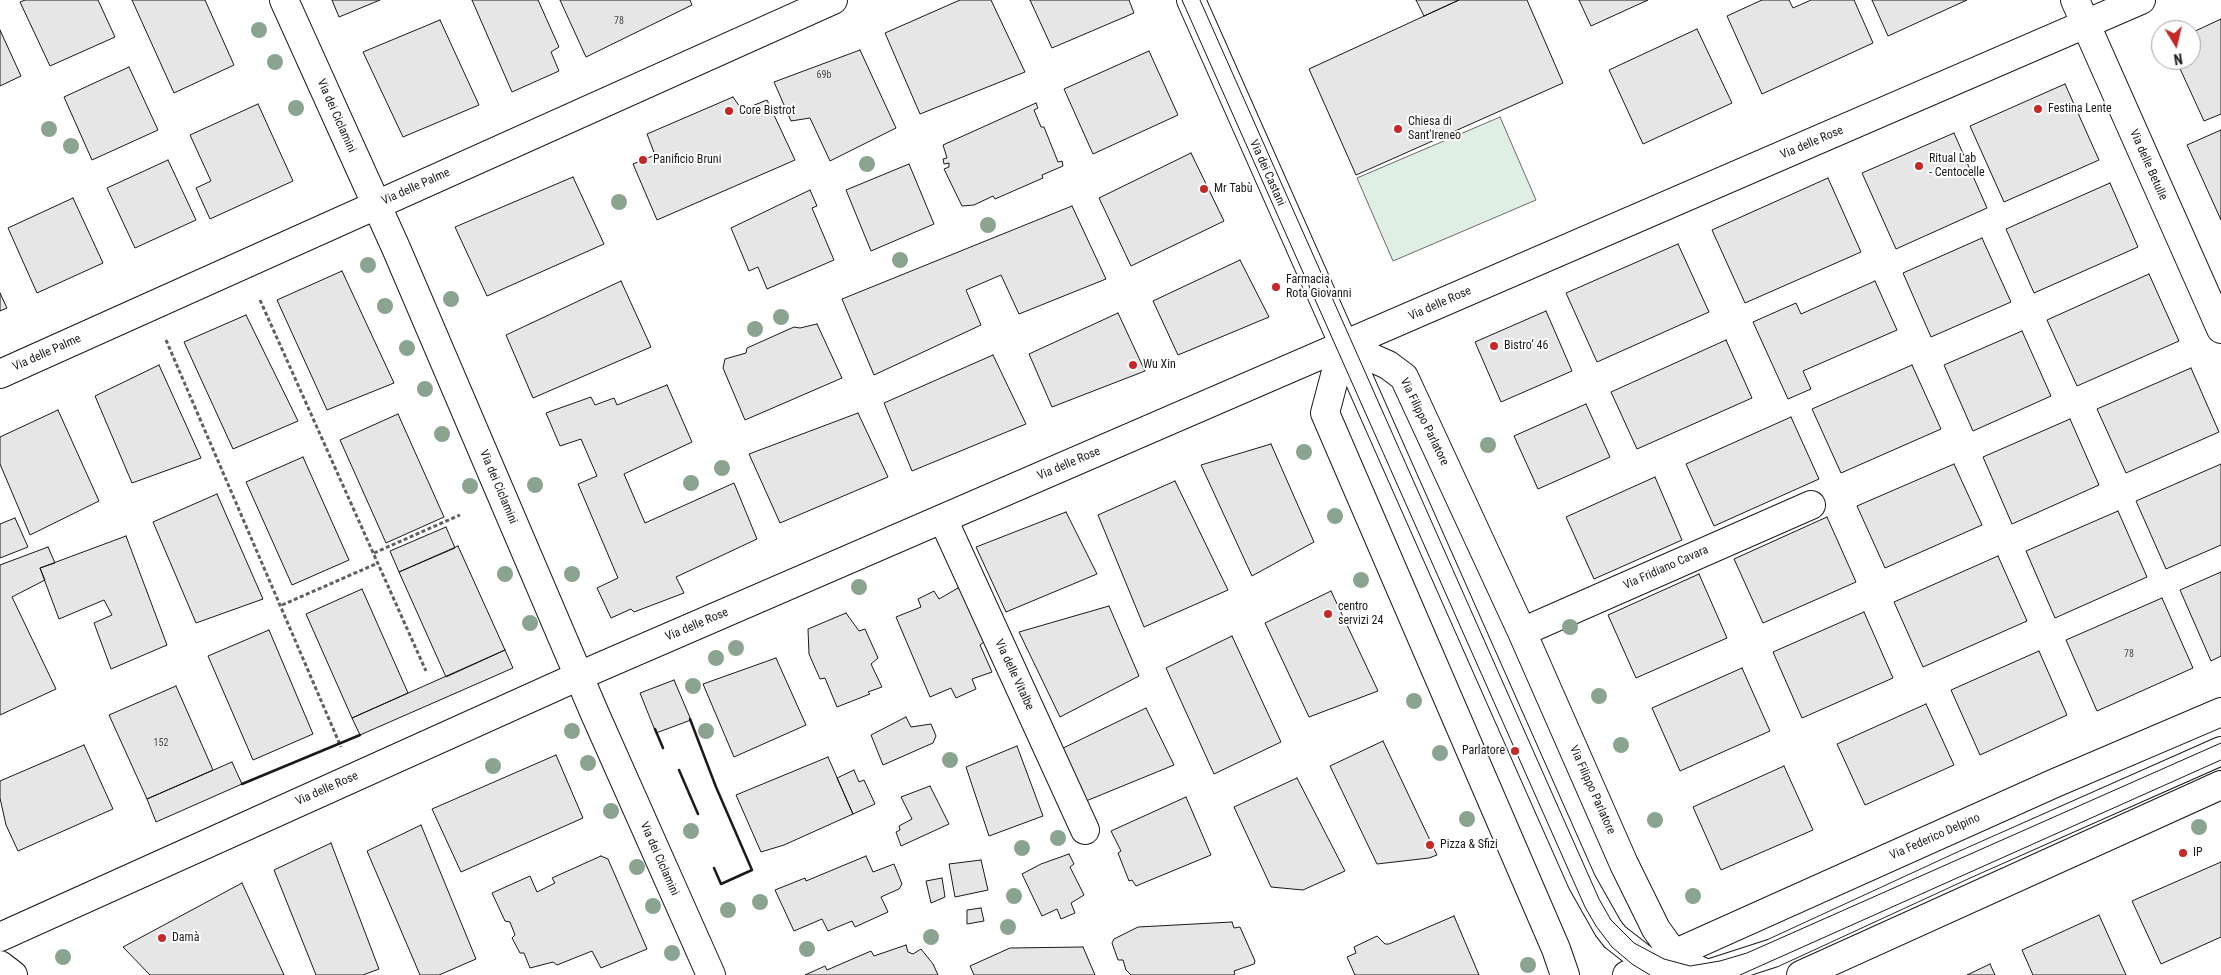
<!DOCTYPE html>
<html>
<head>
<meta charset="utf-8">
<style>
	body { margin:0 }
	#map { position:relative; width:2221px; height:975px; overflow:hidden; background:#fff; font-family:"Roboto Condensed",sans-serif }
	canvas { display:block }
	.north { position:absolute; left:2151px; top:20px; width:50px; height:50px; box-sizing:border-box; background:#fff; border:1px solid #a3a3a3; border-radius:50%; rotate:171deg; font-size:14px; font-weight:700; line-height:20px; text-align:center; color:#1a1a1a }
	.north::after { content:''; display:block; margin:auto; width:18px; height:22px; background:#c62828; clip-path:polygon(50% 0,100% 100%,50% 72%,0 100%) }
</style>
</head>
<body>
<div id="map">
<canvas width="2221" height="975"></canvas>
<div class="north">N</div>
</div>
<script>
const ctx = document.querySelector('canvas').getContext('2d');
ctx.lineJoin = 'round';
function paint(path, color) { ctx.fillStyle = color; ctx.fill(path, 'evenodd'); }
const poly = rows => new Path2D(rows.map(r => 'M' + r).join(''));
function stroke(path, color, width, dash) { ctx.strokeStyle = color; ctx.lineWidth = width; ctx.lineCap = dash ? 'butt' : 'round'; ctx.setLineDash(dash || []); ctx.stroke(path); }
function label(font, color, halo, rows, align = 'center') {
  ctx.font = font + ' "Roboto Condensed",sans-serif'; ctx.lineWidth = 4; ctx.setLineDash([]); ctx.textBaseline = 'middle'; ctx.strokeStyle = halo; ctx.fillStyle = color; for (const [text, x, y, turn = 0] of rows) {
    ctx.save(); ctx.translate(x, y); ctx.rotate((+turn || 0) * Math.PI / 180); ctx.textAlign = isNaN(turn) ? turn : align; if (halo) ctx.strokeText(text, 0, 0); ctx.fillText(text, 0, 0); ctx.restore();
  }
}
const green = poly([
	[1500,117,1536,200,1393,261,1357,178,1500,117]
]);
const building = poly([
	[25,0,98,0,115,37,50,66,20,2,25,0],
	[132,0,205,0,234,65,174,93,132,0],
	[332,0,380,0,339,17,332,0],
	[472,0,538,0,559,47,551,52,559,71,512,92,472,0],
	[560,0,690,0,692,5,586,57,560,0],
	[960,0,991,0,1025,72,920,114,885,33,960,0],
	[1030,0,1129,0,1134,13,1052,48,1030,0],
	[1416,0,1459,0,1424,16,1416,0],
	[1459,0,1527,0,1563,83,1356,175,1309,69,1459,0],
	[1579,0,1648,0,1591,26,1579,0],
	[1762,0,1789,0,1793,8,1811,0,1854,0,1873,43,1762,94,1727,16,1762,0],
	[1872,0,1967,0,1888,36,1872,0],
	[2221,19,2221,114,2204,121,2176,60,2191,60,2191,33,2221,19],
	[440,20,479,105,403,137,363,52,440,20],
	[1697,29,1732,103,1643,144,1609,70,1697,29],
	[0,30,21,76,0,86,0,30],
	[860,50,896,128,830,161,810,118,791,121,774,82,860,50],
	[1149,51,1178,115,1093,154,1064,89,1149,51],
	[129,67,158,130,92,160,64,97,129,67],
	[2065,84,2099,160,2004,202,1970,126,2065,84],
	[733,97,742,110,767,100,795,160,657,220,633,164,655,155,647,134,733,97],
	[1036,103,1038,108,1034,110,1041,127,1044,127,1058,162,1062,161,1063,166,1042,175,1043,178,995,199,993,196,974,205,962,206,944,169,949,167,949,163,944,164,943,159,947,158,943,145,1036,103],
	[258,104,293,181,210,219,196,188,211,181,190,135,258,104],
	[2221,130,2221,220,2187,145,2221,130],
	[1954,133,1987,208,1896,249,1862,173,1954,133],
	[1191,153,1224,221,1131,266,1099,198,1191,153],
	[168,160,196,220,135,248,107,188,168,160],
	[909,164,934,224,871,251,846,190,909,164],
	[573,177,604,244,487,296,455,227,573,177],
	[1828,178,1861,252,1745,303,1712,230,1828,178],
	[2110,183,2138,247,2034,293,2006,229,2110,183],
	[810,190,817,206,812,208,834,260,767,289,758,267,749,271,731,228,810,190],
	[73,198,103,263,37,293,8,228,73,198],
	[1072,206,1106,279,1019,314,1001,275,966,290,981,325,874,375,842,299,1072,206],
	[1982,238,2011,302,1931,337,1903,273,1982,238],
	[1678,244,1709,312,1597,362,1566,293,1678,244],
	[1240,260,1269,317,1178,355,1153,301,1240,260],
	[342,271,394,383,327,410,277,300,342,271],
	[2149,274,2179,341,2077,386,2047,320,2149,274],
	[621,281,651,347,533,398,506,335,621,281],
	[1875,281,1897,330,1803,371,1811,389,1788,399,1753,322,1796,303,1801,314,1875,281],
	[0,293,7,308,0,311,0,293],
	[1546,311,1572,371,1501,402,1475,342,1546,311],
	[1118,313,1145,371,1052,407,1029,354,1118,313],
	[246,315,298,421,233,449,184,342,246,315],
	[817,324,842,378,745,420,723,368,725,359,746,353,747,348,794,327,800,328,817,324],
	[2022,331,2051,396,1973,431,1944,365,2022,331],
	[1726,340,1752,398,1637,449,1611,392,1726,340],
	[993,355,1026,424,912,471,884,403,993,355],
	[159,365,201,458,132,483,95,396,159,365],
	[1912,365,1941,429,1841,473,1812,409,1912,365],
	[2191,368,2219,432,2126,473,2097,409,2191,368],
	[667,385,692,442,624,474,645,523,734,483,757,539,676,577,684,593,634,612,631,609,611,618,597,588,618,578,578,484,597,476,581,439,560,446,546,413,591,397,595,405,614,398,617,405,667,385],
	[1586,404,1610,457,1538,489,1514,436,1586,404],
	[58,410,99,501,30,535,0,464,0,437,58,410],
	[858,413,888,477,780,523,749,454,858,413],
	[398,414,444,517,386,543,340,440,398,414],
	[1791,417,1819,479,1714,526,1686,464,1791,417],
	[2070,419,2099,485,2012,524,1983,457,2070,419],
	[1271,444,1314,542,1252,576,1201,465,1271,444],
	[303,457,349,560,292,585,246,482,303,457],
	[1954,464,1982,525,1885,568,1857,506,1954,464],
	[2221,464,2221,545,2166,569,2136,501,2221,464],
	[1655,477,1682,540,1594,579,1566,517,1655,477],
	[1175,481,1228,590,1144,627,1098,515,1175,481],
	[217,494,263,599,196,623,153,522,217,494],
	[2118,511,2147,577,2055,618,2026,551,2118,511],
	[1066,512,1097,574,1006,612,976,547,1066,512],
	[1827,517,1856,582,1763,623,1734,559,1827,517],
	[15,518,28,547,0,558,0,524,15,518],
	[446,527,455,548,399,572,390,551,446,527],
	[126,536,167,645,111,669,94,623,112,615,104,600,59,619,40,568,126,536],
	[458,546,505,650,446,677,399,572,458,546],
	[48,547,55,563,40,568,45,580,12,597,56,689,0,715,0,565,48,547],
	[1998,556,2027,621,1923,667,1894,602,1998,556],
	[2221,572,2221,656,2211,661,2180,590,2221,572],
	[1699,574,1727,638,1636,678,1608,615,1699,574],
	[958,588,962,588,984,642,980,645,992,672,972,679,976,689,956,698,951,688,930,697,896,617,921,607,918,599,934,591,939,599,958,588],
	[362,589,408,693,352,718,306,614,362,589],
	[1331,591,1378,691,1309,717,1265,623,1331,591],
	[2162,598,2193,668,2097,711,2066,640,2162,598],
	[1109,606,1139,676,1060,717,1019,632,1109,606],
	[1864,612,1893,678,1802,718,1773,652,1864,612],
	[846,613,859,631,865,629,878,658,871,664,882,687,868,692,870,694,837,707,825,678,820,679,809,654,808,629,846,613],
	[269,630,313,734,253,760,208,656,269,630],
	[1232,636,1281,742,1214,774,1166,668,1232,636],
	[505,650,513,668,360,735,352,718,505,650],
	[2039,651,2067,715,1980,755,1951,690,2039,651],
	[776,658,806,725,734,757,703,684,776,658],
	[1742,668,1770,731,1680,771,1652,708,1742,668],
	[674,680,691,720,656,733,640,693,674,680],
	[176,686,213,770,147,799,109,715,176,686],
	[1926,704,1954,765,1865,805,1837,744,1926,704],
	[1146,708,1174,765,1086,801,1059,750,1146,708],
	[906,717,911,727,931,724,936,736,933,743,883,765,871,735,906,717],
	[1383,741,1437,855,1429,858,1377,864,1330,766,1383,741],
	[84,745,113,809,18,851,6,825,0,798,0,781,84,745],
	[1017,746,1043,816,989,836,966,767,1017,746],
	[556,755,583,818,461,872,432,809,556,755],
	[828,757,853,814,784,845,761,852,736,795,828,757],
	[232,762,242,784,156,822,147,799,232,762],
	[1784,766,1813,830,1721,870,1693,807,1784,766],
	[854,770,859,782,864,780,875,804,853,814,837,778,854,770],
	[1297,778,1345,871,1303,890,1271,887,1234,807,1297,778],
	[930,786,949,824,901,846,896,832,900,830,899,826,912,819,901,797,930,786],
	[1186,797,1211,855,1136,886,1132,880,1129,881,1118,853,1121,851,1111,831,1186,797],
	[421,825,476,959,439,975,420,975,367,851,421,825],
	[331,843,379,969,363,975,316,975,274,870,331,843],
	[1069,854,1074,864,1070,867,1084,895,1071,903,1075,913,1061,919,1057,909,1042,916,1022,874,1041,864,1069,854],
	[601,856,608,859,647,949,601,968,592,951,557,965,553,962,530,968,524,953,520,953,512,938,515,935,510,922,505,921,492,893,530,876,537,892,555,883,552,878,601,856],
	[866,856,873,872,894,864,902,884,899,889,881,897,888,912,855,927,852,921,828,931,822,919,794,931,775,890,805,878,806,881,866,856],
	[981,860,988,890,955,897,949,864,981,860],
	[2221,862,2221,937,2161,964,2132,901,2221,862],
	[942,878,945,897,931,903,926,881,942,878],
	[242,883,284,975,150,975,123,947,242,883],
	[981,908,984,921,967,924,967,910,981,908],
	[2099,915,2126,975,2033,975,2022,950,2099,915],
	[1454,916,1479,975,1355,975,1347,957,1356,953,1354,947,1377,936,1385,944,1389,944,1454,916],
	[1232,922,1234,928,1240,927,1255,961,1254,964,1234,971,1235,974,1233,975,1131,975,1126,970,1123,960,1118,960,1112,943,1114,939,1138,927,1232,922],
	[906,945,908,952,913,954,921,949,933,964,938,975,805,975,825,966,827,970,871,951,874,956,906,945],
	[1083,947,1095,975,974,975,970,966,1010,948,1083,947],
	[1990,964,1995,975,1967,975,1990,964]
]);
const path = poly([
	[260,300,426,671],
	[166,340,341,747],
	[374,553,460,515],
	[282,605,378,563]
]);
const minor = poly([
	[284,0,396,248,595,714,711,975],
	[1191,0,1582,882,1608,928,1615,937,1651,965,1680,975],
	[2075,0,2221,329],
	[1343,345,1388,365,1404,377,1522,632,1624,864,1656,929,1674,954,1682,962,1709,975],
	[1343,345,1325,413,1556,949,1565,975],
	[0,374,833,0],
	[943,519,1085,830],
	[1522,632,1811,505],
	[0,937,579,676,2141,0],
	[0,965,13,975],
	[1627,975,2055,783,2221,712],
	[1705,975,1773,953,1966,864,2221,751],
	[1801,975,2221,785]
]);
const tram = poly([
	[1182,0,1585,907,1596,926,1612,947,1632,964,1650,975],
	[1200,0,1599,899,1611,920,1634,943,1664,959,1690,966,1720,961,1747,953,2221,743],
	[1740,975,2221,760]
]);
const wall = poly([
	[690,719,716,787,752,870,721,884,714,868],
	[655,729,663,748],
	[679,770,698,814],
	[242,784,360,735]
]);
const trees = [
	[259,30],
	[275,62],
	[296,108],
	[49,129],
	[71,146],
	[867,164],
	[619,202],
	[988,225],
	[900,260],
	[368,265],
	[451,299],
	[385,306],
	[781,317],
	[755,329],
	[407,348],
	[425,389],
	[442,434],
	[1488,445],
	[1304,452],
	[722,468],
	[691,483],
	[535,485],
	[470,486],
	[1335,516],
	[505,574],
	[572,574],
	[1361,580],
	[859,587],
	[530,623],
	[1570,627],
	[736,648],
	[716,658],
	[693,686],
	[1599,696],
	[1414,701],
	[572,731],
	[706,731],
	[1621,745],
	[1440,753],
	[950,760],
	[588,763],
	[493,766],
	[611,811],
	[1467,819],
	[1655,820],
	[2199,827],
	[691,831],
	[1058,838],
	[1022,848],
	[637,867],
	[1014,896],
	[1693,896],
	[760,902],
	[653,906],
	[728,910],
	[1008,927],
	[931,937],
	[807,949],
	[672,953],
	[63,957],
	[1528,965]
];
const markers = [
	[2038,109,5,"#c62828"],
	[729,111,5,"#c62828"],
	[1398,129,5,"#c62828"],
	[643,160,5,"#c62828"],
	[1919,166,5,"#c62828"],
	[1204,189,5,"#c62828"],
	[1276,287,5,"#c62828"],
	[1494,346,5,"#c62828"],
	[1133,365,5,"#c62828"],
	[1328,614,5,"#c62828"],
	[1515,751,5,"#c62828"],
	[1430,845,5,"#c62828"],
	[2183,853,5,"#c62828"],
	[162,938,5,"#c62828"]
];
const numberNames = [
	["78",619,21],
	["69b",824,75],
	["78",2129,654],
	["152",161,743]
];
const poiNames = [
	["Festina Lente",2048,109],
	["Core Bistrot",739,111],
	["Chiesa di",1408,122],
	["Sant'Ireneo",1408,136],
	["Ritual Lab",1929,159],
	["- Centocelle",1929,173],
	["Panificio Bruni",653,160],
	["Mr Tabù",1214,189],
	["Farmacia",1286,280],
	["Rota Giovanni",1286,294],
	["Bistro’ 46",1504,346],
	["Wu Xin",1143,365],
	["centro",1338,607],
	["servizi 24",1338,621],
	["Parlatore",1505,751,"right"],
	["Pizza & Sfizi",1440,845],
	["IP",2193,853],
	["Damà",172,938]
];
const streetNames = [
	["Via dei Ciclamini",336,116,66],
	["Via delle Rose",1812,143,-23],
	["Via delle Betulle",2148,165,66],
	["Via dei Castani",1267,173,66],
	["Via delle Palme",416,187,-24],
	["Via delle Rose",1440,304,-24],
	["Via delle Palme",47,353,-24],
	["Via Filippo Parlatore",1424,422,64],
	["Via delle Rose",1069,464,-23],
	["Via dei Ciclamini",498,487,67],
	["Via Fridiano Cavara",1666,568,-24],
	["Via delle Rose",697,625,-23],
	["Via delle Vitalbe",1014,675,65],
	["Via delle Rose",327,789,-24],
	["Via Filippo Parlatore",1592,790,66],
	["Via Federico Delpino",1935,837,-24],
	["Via dei Ciclamini",659,859,66]
];
paint(green, '#e0efe3');
stroke(green, '#6a6a6a', 1);
paint(building, '#e6e6e6');
stroke(building, '#1a1a1a', 1);
stroke(minor, '#1a1a1a', 30);
stroke(path, '#5f5f5f', 3, [4, 2.5]);
stroke(minor, '#fff', 28);
stroke(tram, '#1a1a1a', 1);
stroke(wall, '#1a1a1a', 2.5);
ctx.fillStyle = '#8aa48f';
for (const [x, y] of trees) { ctx.beginPath(); ctx.arc(x, y, 8, 0, 2 * Math.PI); ctx.fill(); }
for (const [x, y, r, color] of markers) { const dot = new Path2D(); dot.arc(x, y, r, 0, 2 * Math.PI); ctx.fillStyle = color; ctx.fill(dot); stroke(dot, '#fff', 2); }
label('10px', '#4d4d4d', null, numberNames);
label('12px', '#1a1a1a', '#fff', poiNames, 'left');
label('12px', '#1a1a1a', '#fff', streetNames);
</script>
</body>
</html>
